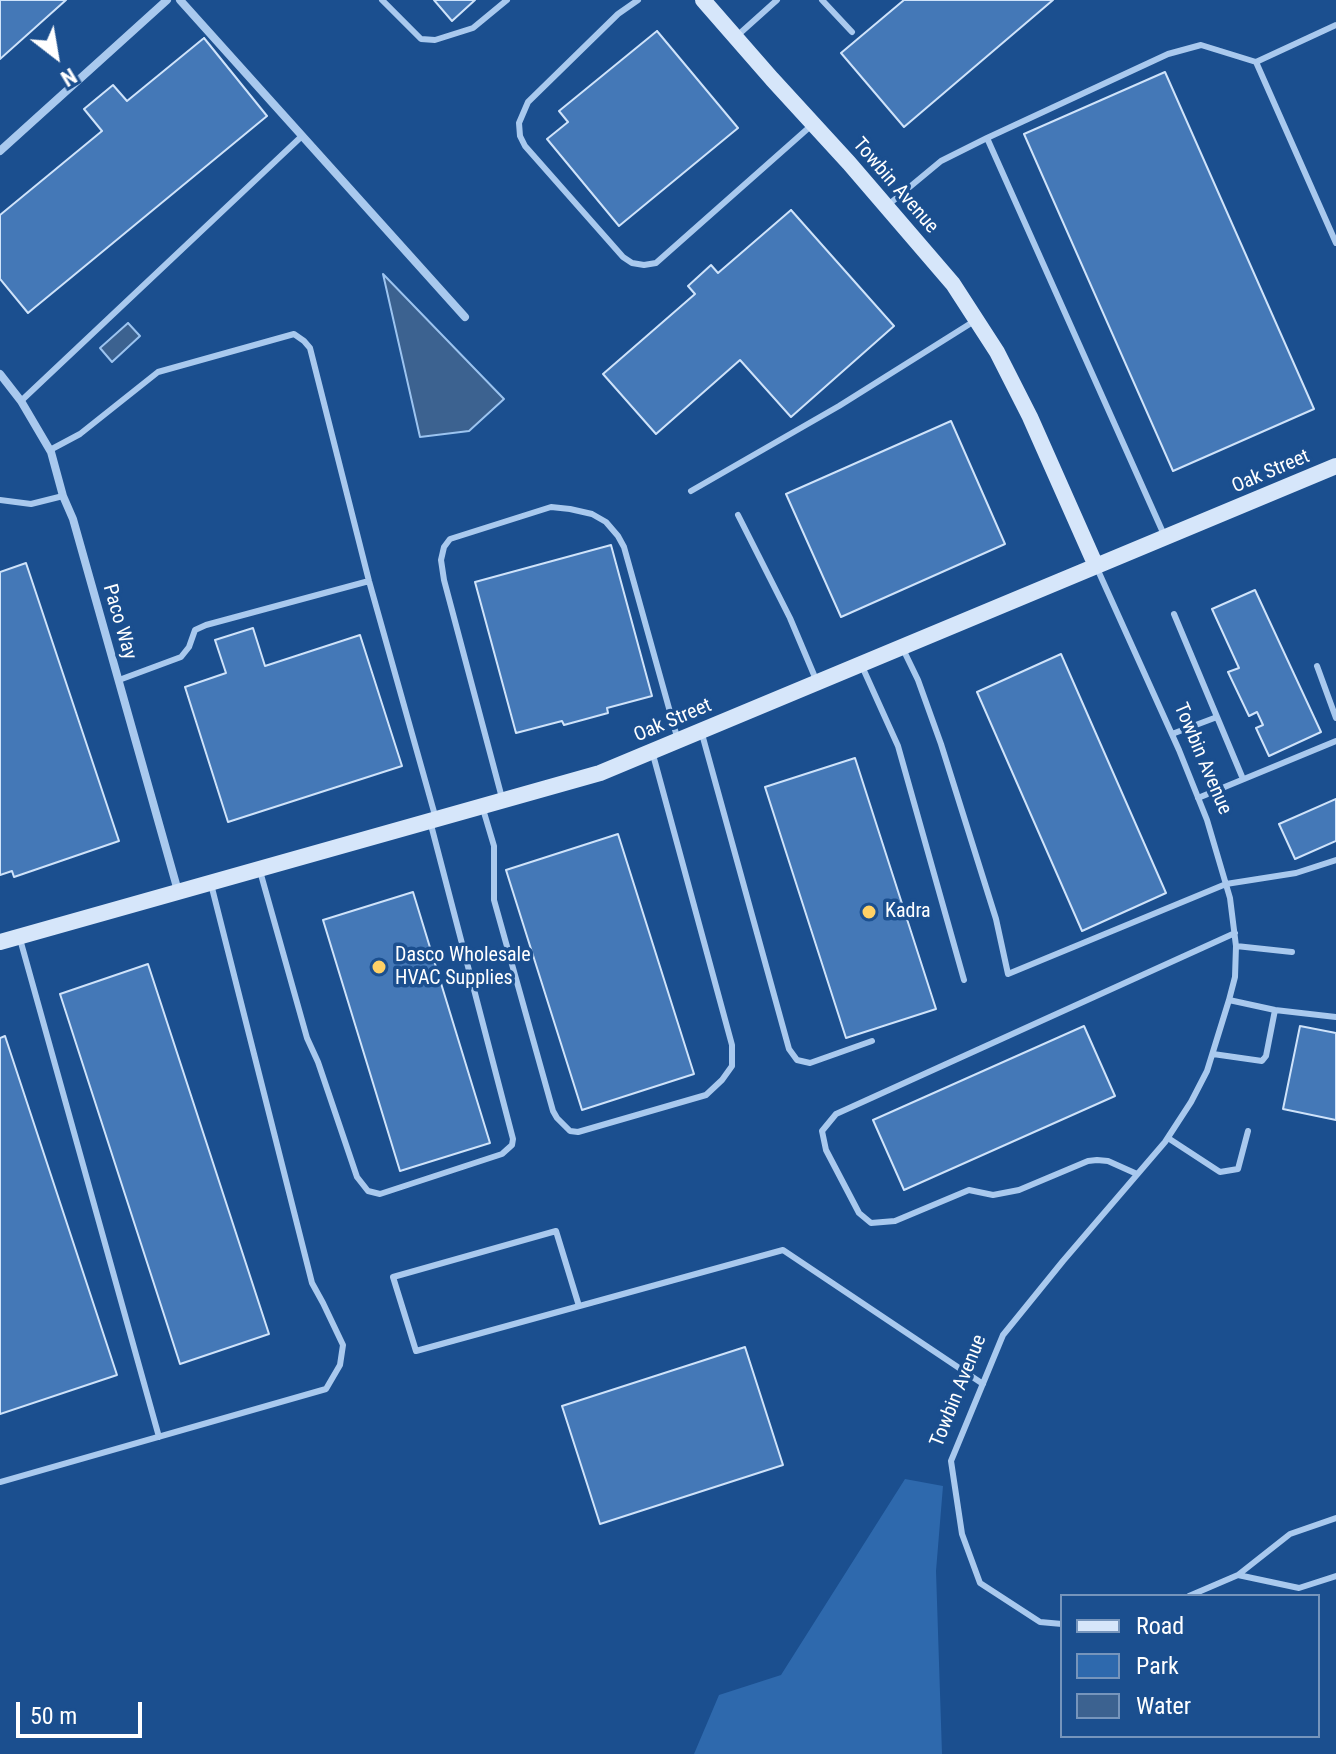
<!DOCTYPE html>
<html>
<head>
<meta charset="utf-8">
<style>
	body { margin:0 }
	#map { position:relative; width:1336px; height:1754px; overflow:hidden; background:#1b4f8f; font-family:"Roboto Condensed",sans-serif }
	canvas { display:block }
	.legend { position:absolute; left:1060px; top:1594px; width:260px; height:144px; box-sizing:border-box; background:#1b4f8f; border:2px solid #7695bc; margin:0; padding:10px 14px; list-style:none; font-size:24px; color:#fff }
	.legend li { display:flex; align-items:center; gap:16px; height:40px }
	.legend b { width:40px; border:2px solid #7695bc }
	.north { position:absolute; left:16px; top:16px; width:80px; height:80px; -webkit-text-stroke:6px #1b4f8f; paint-order:stroke; rotate:149deg; font-size:22px; font-weight:700; line-height:32px; text-align:center; color:#fff }
	.north::after { content:''; display:block; margin:auto; width:28px; height:36px; background:#fff; clip-path:polygon(50% 0,100% 100%,50% 72%,0 100%) }
	.scale { position:absolute; left:16px; top:1702px; width:126px; height:36px; box-sizing:border-box; border:4px solid #fff; border-top:0; padding-left:10px; font-size:24px; line-height:28px; white-space:nowrap; color:#fff; -webkit-text-stroke:6px #1b4f8f; paint-order:stroke }
</style>
</head>
<body>
<div id="map">
<canvas width="1336" height="1754"></canvas>
<ul class="legend">
<li><b style="height:10px;background:#d6e6fa"></b>Road</li>
<li><b style="height:22px;background:#2e69ad"></b>Park</li>
<li><b style="height:22px;background:#3c6290"></b>Water</li>
</ul>
<div class="north">N</div>
<div class="scale">50 m</div>
</div>
<script>
const ctx = document.querySelector('canvas').getContext('2d');
ctx.lineJoin = 'round';
function paint(path, color) { ctx.fillStyle = color; ctx.fill(path, 'evenodd'); }
const poly = rows => new Path2D(rows.map(r => 'M' + r).join(''));
function stroke(path, color, width, dash) { ctx.strokeStyle = color; ctx.lineWidth = width; ctx.lineCap = dash ? 'butt' : 'round'; ctx.setLineDash(dash || []); ctx.stroke(path); }
function label(font, color, halo, rows, align = 'center') {
  ctx.font = font + ' "Roboto Condensed",sans-serif'; ctx.lineWidth = 7; ctx.setLineDash([]); ctx.textBaseline = 'middle'; ctx.strokeStyle = halo; ctx.fillStyle = color; for (const [text, x, y, turn = 0] of rows) {
    ctx.save(); ctx.translate(x, y); ctx.rotate((+turn || 0) * Math.PI / 180); ctx.textAlign = isNaN(turn) ? turn : align; if (halo) ctx.strokeText(text, 0, 0); ctx.fillText(text, 0, 0); ctx.restore();
  }
}
const green = poly([
	[905,1479,943,1486,936,1571,942,1754,694,1754,719,1695,781,1675]
]);
const water = poly([
	[383,274,504,399,469,431,420,437,383,274],
	[128,323,140,336,112,362,100,348,128,323]
]);
const building = poly([
	[0,0,66,0,0,59,0,0],
	[434,0,475,0,452,21,434,0],
	[904,0,1053,0,904,127,841,53,904,0],
	[657,31,738,128,619,226,547,139,568,122,559,111,657,31],
	[204,38,267,116,28,313,0,279,0,215,102,131,84,109,113,85,127,101,204,38],
	[1165,72,1314,409,1173,471,1024,134,1165,72],
	[791,210,894,326,791,417,740,360,656,434,603,374,695,294,688,286,711,265,718,273,791,210],
	[951,421,1005,544,841,617,786,494,951,421],
	[611,545,652,696,607,708,608,713,564,725,562,721,516,733,475,582,611,545],
	[26,563,119,841,14,877,12,871,0,875,0,572,26,563],
	[1255,590,1321,732,1269,756,1256,728,1263,725,1257,712,1249,716,1228,672,1239,668,1212,609,1255,590],
	[253,628,265,666,360,635,402,766,228,822,185,687,226,673,215,640,253,628],
	[1061,654,1166,893,1082,931,977,692,1061,654],
	[855,758,936,1009,846,1038,765,787,855,758],
	[1336,799,1336,841,1295,859,1279,824,1336,799],
	[618,834,694,1074,582,1110,506,870,618,834],
	[413,892,490,1143,400,1171,323,920,413,892],
	[148,964,269,1334,180,1364,60,994,148,964],
	[1084,1026,1115,1096,904,1190,873,1120,1084,1026],
	[1300,1026,1336,1033,1336,1120,1283,1109,1300,1026],
	[5,1036,117,1375,0,1414,0,1038,5,1036],
	[745,1347,783,1465,600,1524,562,1406,745,1347]
]);
const lane = poly([
	[382,0,421,39,435,40,473,28,507,0],
	[638,0,618,14,528,102,519,123,520,136,525,146,623,257,632,263,644,265,656,263,813,124],
	[822,0,852,32],
	[738,35,777,0],
	[1256,62,1336,243],
	[888,205,941,161,987,138],
	[21,401,302,136],
	[50,450,80,434,158,372,294,334,304,341,310,348,369,581,436,819],
	[691,491,839,406,976,320],
	[0,500,31,504,63,496],
	[738,515,790,618,817,682],
	[1165,537,987,138,1168,54,1201,45,1256,62,1336,25],
	[1174,614,1243,779],
	[902,647,918,680,941,744,996,919,1008,974,1226,884,1296,873,1336,860],
	[861,664,898,746,964,980],
	[1317,666,1336,718],
	[119,680,181,657,189,647,195,630,206,625,369,581],
	[702,734,789,1049,797,1060,810,1063,872,1041],
	[1172,734,1217,717],
	[502,798,444,580,441,560,444,547,450,539,551,507,570,509,592,514,606,522,618,536,624,547,677,737],
	[1198,798,1336,741],
	[483,809,494,846,494,900,553,1111,557,1118,570,1131,578,1132,706,1095,722,1080,732,1066,732,1045,652,751],
	[260,871,307,1038,318,1062,357,1177,368,1191,380,1194,502,1154,512,1145,513,1139,430,821],
	[20,939,159,1437],
	[1236,946,1292,952],
	[1229,1000,1275,1010,1336,1017],
	[1213,1054,1262,1061,1266,1056,1275,1010],
	[1168,1138,1220,1172,1238,1169,1248,1131],
	[1137,1174,1108,1161,1097,1160,1088,1161,1019,1190,993,1195,969,1190,895,1221,871,1223,859,1213,826,1150,822,1131,836,1114,1235,933],
	[579,1306,556,1231,393,1277,416,1351,783,1250,983,1384],
	[0,1482,326,1389,340,1365,343,1345,323,1303,312,1283,211,884],
	[1238,1575,1299,1588,1336,1576],
	[1189,1596,1238,1575,1290,1534,1336,1518],
	[1062,1624,1040,1622,980,1583,962,1534,951,1461,1003,1335,1063,1261,1165,1142,1191,1102,1207,1071,1229,1000,1235,977,1236,946,1230,898,1207,820,1179,750,1096,566]
]);
const street = poly([
	[180,0,465,317],
	[0,151,167,0],
	[0,374,21,401,51,452,63,496,73,519,178,891]
]);
const secondary = poly([
	[703,0,772,79,849,163,953,284,997,352,1030,417,1096,566],
	[0,942,600,773,1336,466]
]);
const markers = [
	[869,912,8,"#ffd166"],
	[379,967,8,"#ffd166"]
];
const streetNames = [
	["Towbin Avenue",895,186,49],
	["Oak Street",1271,472,-23],
	["Paco Way",119,622,74],
	["Oak Street",673,721,-23],
	["Towbin Avenue",1202,759,67],
	["Towbin Avenue",959,1391,-68]
];
const poiNames = [
	["Kadra",885,912],
	["Dasco Wholesale",395,956],
	["HVAC Supplies",395,979]
];
paint(green, '#2e69ad');
paint(water, '#3c6290');
stroke(water, '#9cc4f0', 2);
paint(building, '#4478b7');
stroke(building, '#cfe3fa', 2);
stroke(lane, '#a9c9ee', 6);
stroke(street, '#a9c9ee', 8);
stroke(secondary, '#d6e6fa', 16);
for (const [x, y, r, color] of markers) { const dot = new Path2D(); dot.arc(x, y, r, 0, 2 * Math.PI); ctx.fillStyle = color; ctx.fill(dot); stroke(dot, '#1b4f8f', 3); }
label('20px', '#fff', '#1b4f8f', streetNames);
label('20px', '#fff', '#1b4f8f', poiNames, 'left');
</script>
</body>
</html>
